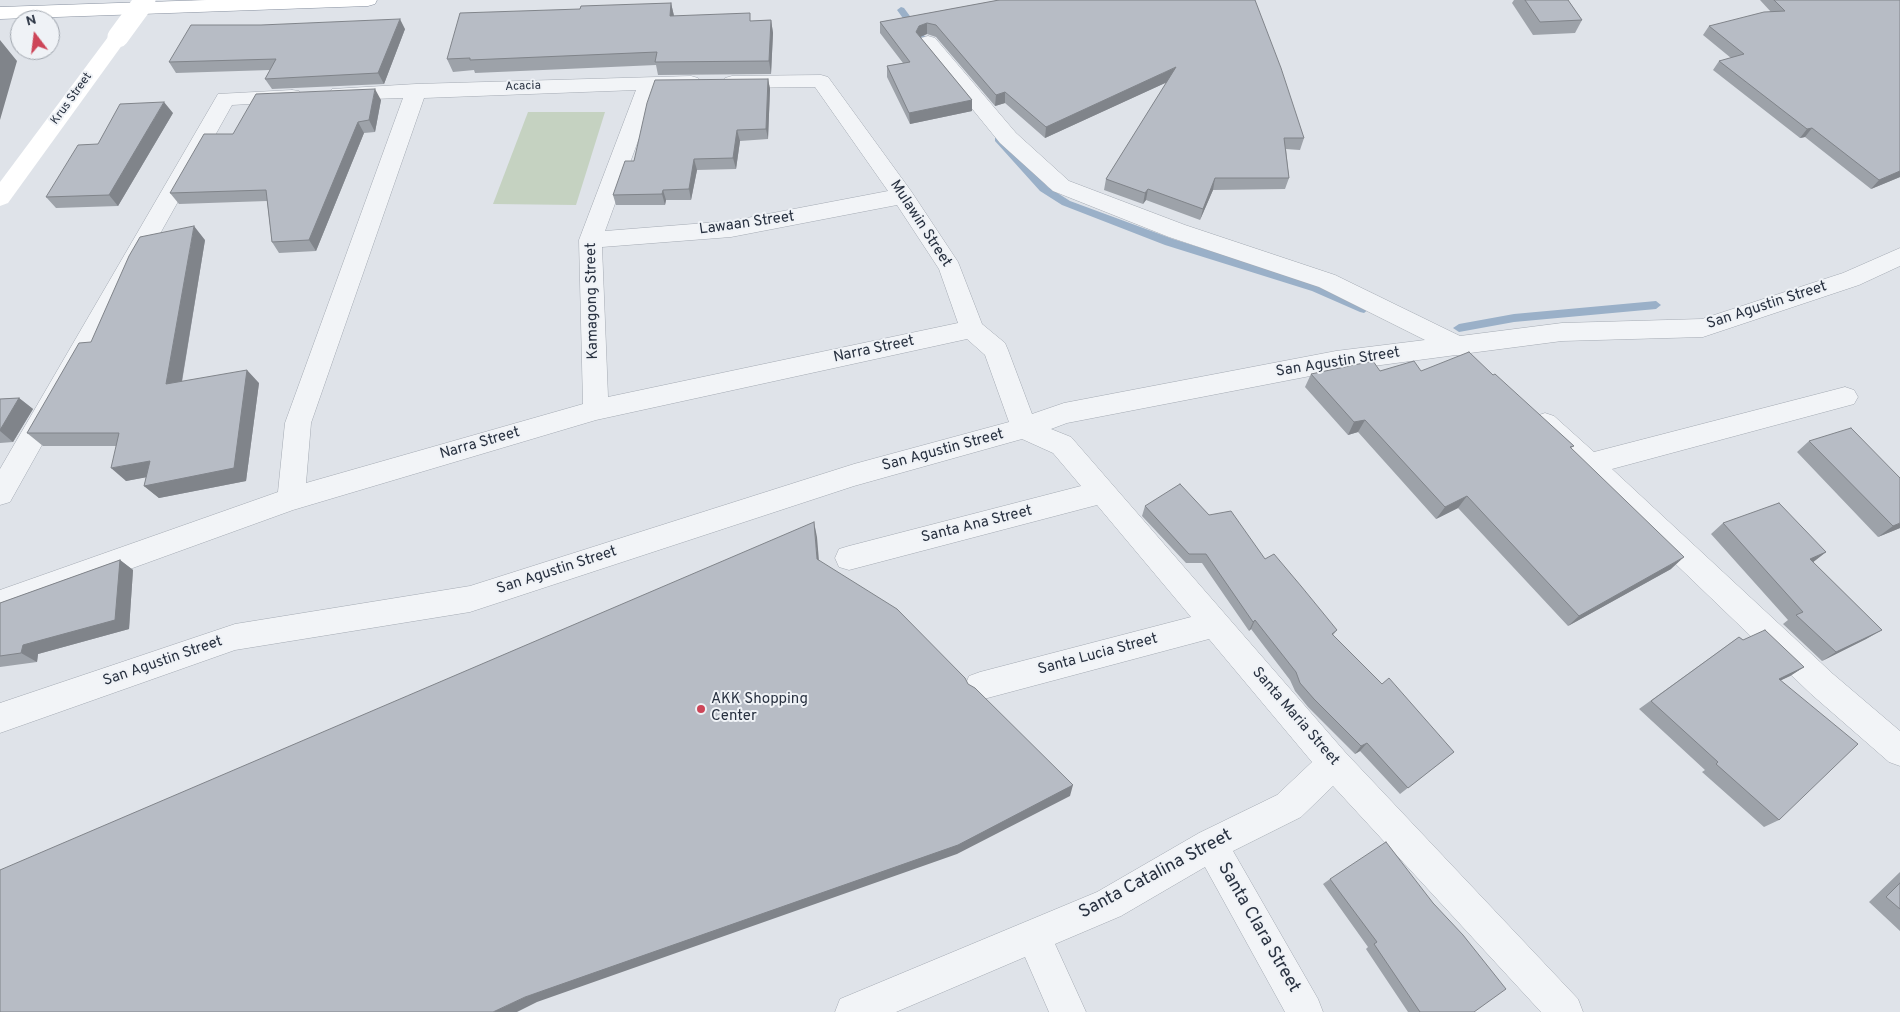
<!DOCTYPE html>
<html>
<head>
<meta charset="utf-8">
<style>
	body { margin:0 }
	#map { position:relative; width:1900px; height:1012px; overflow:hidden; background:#dfe3e9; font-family:Overpass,sans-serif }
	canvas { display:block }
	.north { position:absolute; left:10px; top:10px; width:50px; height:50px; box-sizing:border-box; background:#eff2f6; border:1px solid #9fa5ad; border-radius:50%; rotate:345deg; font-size:14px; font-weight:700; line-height:20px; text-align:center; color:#283140 }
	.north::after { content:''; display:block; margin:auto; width:18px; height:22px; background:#cd4558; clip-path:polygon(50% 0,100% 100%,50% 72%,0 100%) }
</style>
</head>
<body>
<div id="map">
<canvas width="1900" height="1012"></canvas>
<div class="north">N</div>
</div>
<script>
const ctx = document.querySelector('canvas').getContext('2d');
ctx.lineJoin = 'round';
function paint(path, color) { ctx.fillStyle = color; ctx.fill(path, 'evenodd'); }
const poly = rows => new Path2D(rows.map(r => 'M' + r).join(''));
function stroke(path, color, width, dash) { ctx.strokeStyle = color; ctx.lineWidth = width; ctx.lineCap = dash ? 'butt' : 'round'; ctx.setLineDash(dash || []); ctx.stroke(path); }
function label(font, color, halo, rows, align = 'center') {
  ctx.font = font + ' Overpass,sans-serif'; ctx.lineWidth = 4; ctx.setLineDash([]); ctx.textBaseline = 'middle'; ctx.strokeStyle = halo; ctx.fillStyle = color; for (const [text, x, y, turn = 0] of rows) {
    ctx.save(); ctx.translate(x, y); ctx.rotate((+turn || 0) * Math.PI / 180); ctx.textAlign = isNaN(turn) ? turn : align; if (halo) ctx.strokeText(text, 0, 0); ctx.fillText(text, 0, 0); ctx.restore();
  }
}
const green = poly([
	[528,112,605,112,576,205,493,204]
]);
const stream = poly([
	[901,7,904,8,935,50,935,54,929,54,897,10,901,7],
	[998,136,1001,137,1048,187,1070,201,1173,239,1320,285,1368,306,1369,309,1364,313,1360,312,1312,291,1165,245,1062,205,1040,191,995,141,995,137,998,136],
	[1656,301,1661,305,1656,309,1514,322,1459,332,1453,328,1459,324,1514,314,1656,301]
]);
const street = poly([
	[928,36,935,38,1016,133,1069,181,1185,225,1335,275,1460,336,1562,323,1702,319,1843,273,1900,248,1900,266,1859,285,1703,337,1562,341,1470,353,1461,356,1456,355,1336,371,1067,423,1051,429,1071,437,1345,752,1578,999,1583,1012,1541,1012,1333,786,1301,817,1233,851,1318,999,1323,1012,1285,1012,1205,867,1121,916,1055,944,1086,1012,1049,1012,1025,957,896,1012,835,1012,840,999,1097,892,1199,833,1277,795,1312,762,1209,639,980,700,969,696,965,686,969,676,980,672,1191,617,1097,505,849,570,839,567,835,558,839,549,849,546,1081,486,1053,453,1022,439,854,486,470,612,235,650,0,733,0,703,235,624,470,586,854,464,1009,422,985,355,967,339,596,420,293,510,0,616,0,590,278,492,285,423,403,98,339,100,332,99,329,94,332,89,416,84,691,76,698,78,701,82,698,86,657,89,605,231,731,221,888,191,815,87,732,88,725,86,722,82,725,78,732,76,821,75,828,77,911,191,958,262,982,324,1005,343,1008,350,1032,414,1064,403,1336,351,1425,340,1319,287,1169,237,1053,191,1000,143,921,46,918,42,921,38,928,36],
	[636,90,579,240,583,404,306,483,311,423,424,98,636,90],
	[897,205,939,269,958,323,608,397,602,247,731,237,897,205],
	[292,90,299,91,302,96,299,101,232,105,10,502,0,505,0,469,218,94,292,90],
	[1845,387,1854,390,1858,397,1854,404,1612,469,1833,674,1900,731,1900,766,1889,762,1811,694,1536,430,1532,423,1536,416,1545,413,1554,416,1594,452,1845,387]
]);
const secondary = poly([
	[118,31,125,33,128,37,8,203,0,206,0,182,111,33,118,31]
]);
const highway = poly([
	[206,0,377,0,375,4,368,6,0,19,0,7,206,0]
]);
const secondaryBridge = poly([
	[118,37,145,0]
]);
const wall = poly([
	[999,0,1304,138,1300,150,1286,149,1289,178,1285,189,1213,190,1200,220,1146,200,1143,204,1104,190,1106,179,1167,82,1045,138,1005,103,995,106,936,37,927,34,920,37,972,100,972,111,910,124,887,77,887,66,903,63,880,33,880,22],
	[1514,0,1568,0,1582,20,1575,33,1533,35,1512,3],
	[1760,0,1900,0,1900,177,1871,189,1805,137,1800,138,1713,70,1719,61,1731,58,1703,35,1709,26,1771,12],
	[671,3,674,16,752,21,771,20,773,33,771,74,658,75,656,65,475,73,474,70,453,72,447,59,580,9],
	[261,25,405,29,384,84,272,89,265,79,270,70,176,73,169,62],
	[768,79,770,89,768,139,740,141,736,169,697,170,691,200,666,200,665,205,616,205,613,195,634,161],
	[381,100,375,132,364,133,316,251,279,253,272,242,267,201,179,204,170,193,233,134],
	[173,113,118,206,56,208,46,197,98,144],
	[205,240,182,382,259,383,246,481,159,498,144,486,146,477,126,481,116,446,43,446,27,433,91,342],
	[1380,371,1421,371,1493,375,1574,446,1571,448,1671,569,1568,626,1458,508,1436,519,1358,432,1348,435,1305,387,1311,374],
	[19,398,33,409,13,442,0,443,0,399],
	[1809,441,1900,528,1878,537,1797,452],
	[1145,506,1209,515,1265,559,1337,630,1333,635,1382,684,1454,752,1400,794,1360,751,1355,754,1308,707,1295,691,1290,680,1251,629,1249,631,1202,563,1186,563,1142,516],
	[1723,523,1826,552,1813,562,1882,630,1866,639,1822,661,1783,624,1788,620,1711,534],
	[120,560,133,570,129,629,38,654,37,662,0,667,0,603],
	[1739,637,1743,640,1804,667,1790,676,1781,680,1779,820,1764,827,1702,772,1705,770,1639,709],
	[1900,872,1900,931,1869,902],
	[1330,879,1474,1012,1408,1012,1366,949,1368,947,1323,884]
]);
const shadedWall = poly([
	[671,3,674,16,670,16],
	[400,19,405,29,384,84,378,73],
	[771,20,773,33,771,74,769,61],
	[927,23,927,34,920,37,916,32,919,26],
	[0,40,17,61,0,120],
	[1176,67,1174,79,1045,138,1046,127],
	[768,79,770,89,768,139,766,129],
	[375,89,381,100,375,132,369,120],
	[1005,92,1005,103,995,106,996,95],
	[972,100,972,111,910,124,909,113],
	[164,102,173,113,118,206,109,195],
	[358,122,364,133,316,251,309,240],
	[1812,128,1805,137,1800,138,1807,129],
	[737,130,740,141,736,169,733,158],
	[694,159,697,170,691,200,689,189],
	[1900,171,1900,177,1871,189,1879,180],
	[1215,178,1213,190,1200,220,1203,209],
	[1148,189,1146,200,1143,204,1145,193],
	[663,190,666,200,665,205,662,194],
	[194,226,205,240,179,398,166,384],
	[247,370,259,383,246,481,159,498,144,486],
	[19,398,33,409,13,442,0,431,0,430],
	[1365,420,1358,432,1348,435,1354,422],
	[150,461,164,474,126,481,111,468],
	[1467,496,1458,508,1436,519,1445,507],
	[814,522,817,537,820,573,817,559],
	[1900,523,1900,528,1878,537,1893,526],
	[1826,552,1812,563,1810,559],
	[1684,557,1671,569,1568,626,1579,616],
	[120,560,133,570,129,629,38,654,37,662,21,653,23,645],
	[1255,620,1251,629,1249,631,1253,622],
	[1882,630,1866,639,1822,661,1836,652],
	[1804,667,1790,676,1765,688,1779,679],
	[1367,743,1360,751,1355,754,1361,746],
	[1073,785,1070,796,957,854,537,1002,517,1012,493,1012,525,997]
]);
const building = poly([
	[999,0,1255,0,1281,68,1304,138,1284,138,1289,178,1215,178,1203,209,1148,189,1145,193,1106,179,1176,67,1046,127,1005,92,996,95,936,25,927,23,919,26,916,32,972,100,909,113,887,66,910,62,880,22,999,0],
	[1525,0,1568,0,1582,20,1540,22,1525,0],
	[1774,0,1900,0,1900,171,1879,180,1812,128,1807,129,1719,61,1744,54,1709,26,1764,12,1785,11,1774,0],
	[671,3,670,16,750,13,750,21,771,20,769,61,655,62,657,52,470,60,470,58,447,59,460,13,580,9,581,6,671,3],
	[400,19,378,73,265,79,276,59,169,62,191,25,261,25,400,19],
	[768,79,766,129,737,130,733,158,694,159,689,189,663,190,662,194,613,195,625,161,634,161,647,103,655,80,768,79],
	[375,89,369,120,358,122,309,240,272,242,266,190,170,193,204,134,233,134,256,94,375,89],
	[164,102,109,195,46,197,78,145,98,144,120,104,164,102],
	[194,226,166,384,247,370,234,468,144,486,150,461,111,468,119,433,27,433,79,343,91,342,129,256,140,237,194,226],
	[1469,352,1493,375,1495,374,1574,446,1570,447,1684,557,1579,616,1467,496,1445,507,1365,420,1354,422,1311,374,1373,361,1380,371,1414,361,1421,371,1469,352],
	[19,398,0,430,0,399,19,398],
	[1851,428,1900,478,1900,523,1893,526,1809,441,1851,428],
	[1180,484,1209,515,1231,511,1265,559,1274,554,1301,586,1337,630,1332,634,1382,684,1389,678,1454,752,1408,788,1367,743,1361,746,1314,699,1300,683,1296,672,1255,620,1253,622,1206,554,1189,554,1145,506,1180,484],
	[1779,503,1826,552,1810,559,1882,630,1836,652,1796,615,1803,612,1723,523,1779,503],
	[814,522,817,559,897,609,965,678,968,684,975,688,1073,785,958,845,525,997,493,1012,0,1012,0,870,814,522],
	[120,560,115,620,23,645,21,653,0,656,0,603,120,560],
	[1765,630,1804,667,1779,679,1858,744,1779,820,1716,764,1718,762,1651,701,1739,637,1743,640,1765,630],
	[1386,842,1433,903,1463,935,1506,989,1474,1012,1420,1012,1374,944,1377,942,1330,879,1386,842],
	[1900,883,1900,909,1886,897,1900,883]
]);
const markers = [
	[701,709,5,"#cd4558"]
];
const farStreetnames = [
	["Acacia",523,87,-2],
	["Krus Street",72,99,-54]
];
const streetNames = [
	["Lawaan Street",747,224,-8],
	["Mulawin Street",920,224,57],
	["Kamagong Street",593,301,-91],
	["San Agustin Street",1767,306,-18],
	["Narra Street",874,350,-12],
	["San Agustin Street",1338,363,-9],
	["Narra Street",480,444,-16],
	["San Agustin Street",943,451,-15],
	["Santa Ana Street",977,525,-14],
	["San Agustin Street",557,571,-18],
	["Santa Lucia Street",1098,655,-15],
	["San Agustin Street",163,662,-19],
	["Santa Maria Street",1295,717,49]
];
const poiNames = [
	["AKK Shopping",711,700],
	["Center",711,717]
];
const nearStreetnames = [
	["Santa Catalina Street",1156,875,-28],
	["Santa Clara Street",1258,928,60]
];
paint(green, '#c5d2c1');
paint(stream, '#9ab0c8');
stroke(street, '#a4aab3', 1);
stroke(highway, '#87909f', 1);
paint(street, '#f2f4f7');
paint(secondary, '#fff');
paint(highway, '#fff');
stroke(secondaryBridge, '#fff', 21);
paint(wall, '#9da2a9');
paint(shadedWall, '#80848a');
paint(building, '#b7bcc5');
stroke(building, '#80848a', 1);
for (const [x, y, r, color] of markers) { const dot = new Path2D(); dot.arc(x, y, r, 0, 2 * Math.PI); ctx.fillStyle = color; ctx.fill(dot); stroke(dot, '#eff2f6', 2); }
label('12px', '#283140', '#eff2f6', farStreetnames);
label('15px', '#283140', '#eff2f6', streetNames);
label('15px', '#283140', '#eff2f6', poiNames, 'left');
label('18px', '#283140', '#eff2f6', nearStreetnames);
</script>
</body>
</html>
